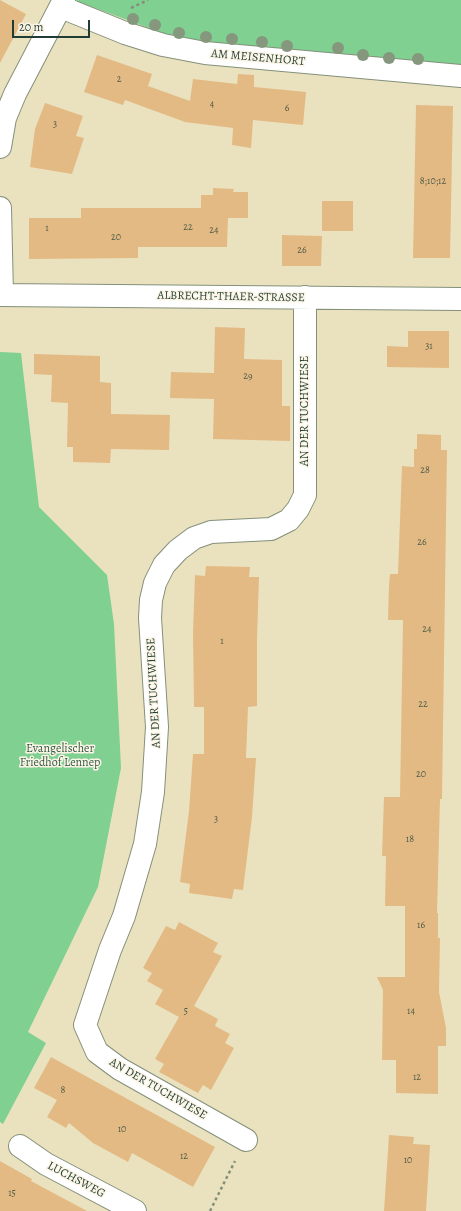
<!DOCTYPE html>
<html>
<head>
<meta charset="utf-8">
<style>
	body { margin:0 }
	#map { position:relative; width:461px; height:1211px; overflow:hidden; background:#eae2bf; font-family:Alegreya,serif }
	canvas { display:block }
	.scale { position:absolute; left:12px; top:20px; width:78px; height:18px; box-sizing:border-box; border:2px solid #1f3d34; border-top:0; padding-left:5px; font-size:12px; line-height:14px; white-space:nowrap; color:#1f3d34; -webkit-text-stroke:3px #fcf5e5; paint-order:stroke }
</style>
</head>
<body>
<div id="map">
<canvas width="461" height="1211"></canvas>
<div class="scale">20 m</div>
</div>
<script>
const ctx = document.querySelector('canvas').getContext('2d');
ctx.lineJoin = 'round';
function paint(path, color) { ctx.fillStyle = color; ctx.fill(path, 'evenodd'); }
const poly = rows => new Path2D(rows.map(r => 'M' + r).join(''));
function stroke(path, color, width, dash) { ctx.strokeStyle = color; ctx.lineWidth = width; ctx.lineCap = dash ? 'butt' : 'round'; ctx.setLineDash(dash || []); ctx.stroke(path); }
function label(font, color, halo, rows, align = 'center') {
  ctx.font = font + ' Alegreya,serif'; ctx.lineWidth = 3; ctx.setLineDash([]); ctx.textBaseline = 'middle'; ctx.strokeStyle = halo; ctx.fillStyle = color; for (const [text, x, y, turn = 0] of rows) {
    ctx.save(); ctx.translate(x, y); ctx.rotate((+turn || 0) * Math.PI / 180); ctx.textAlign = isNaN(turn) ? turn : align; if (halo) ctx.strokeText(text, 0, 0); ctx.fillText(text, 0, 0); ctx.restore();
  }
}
const green = poly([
	[76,0,461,0,461,66,208,44,165,34,76,1],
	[0,352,21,353,39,507,107,575,114,624,121,768,98,887,28,1032,46,1043,3,1124,0,1122]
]);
const building = poly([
	[0,0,26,14,0,63],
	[97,55,152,74,148,86,190,101,193,79,237,84,237,86,238,74,254,75,254,87,306,92,303,125,253,120,251,148,232,145,233,128,185,122,125,100,123,105,84,92],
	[45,103,83,116,76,136,84,138,72,174,30,167,35,129],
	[416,105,453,106,450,258,413,258],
	[213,188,234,189,233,192,248,192,248,218,228,218,227,247,138,247,138,258,29,259,29,218,81,218,81,208,201,208,201,195,213,195],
	[322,201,353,201,353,231,322,231],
	[282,235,322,236,321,266,282,266],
	[215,327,245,328,244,359,282,360,282,406,290,406,290,441,213,439,214,399,170,398,171,372,214,373],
	[408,331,449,331,449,368,387,367,387,346,408,347],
	[34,354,100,356,100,382,111,383,111,414,170,415,169,450,111,449,110,463,73,462,73,447,67,447,68,403,51,402,52,375,34,374],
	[417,434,441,435,441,450,447,450,442,799,440,799,437,913,438,913,438,938,440,938,439,992,446,1028,446,1046,438,1046,438,1094,396,1093,396,1060,382,1060,383,990,377,977,405,977,405,906,385,906,386,856,382,856,384,797,400,797,403,620,388,620,389,585,390,574,398,574,402,466,414,467,414,449,417,449],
	[206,566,250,567,249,577,259,577,257,639,257,706,248,707,246,758,256,758,252,817,243,890,234,889,232,899,189,893,190,884,180,882,189,811,193,754,204,754,204,707,194,707,193,633,195,575,205,576],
	[179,922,218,943,213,952,222,956,194,1006,218,1019,215,1026,230,1034,225,1043,234,1048,211,1090,203,1085,198,1093,159,1072,164,1064,155,1059,179,1017,155,1004,163,990,147,981,152,973,143,968,166,926,175,930],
	[51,1057,215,1147,193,1187,132,1153,128,1162,93,1143,69,1123,66,1128,47,1117,57,1100,34,1088],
	[389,1135,414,1137,413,1144,430,1145,426,1211,384,1211],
	[0,1161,32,1179,31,1181,87,1211,0,1211]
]);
const path = poly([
	[131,8,148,0],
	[210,1211,235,1161]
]);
const street = poly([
	[61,7,125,33,163,45,205,53,461,76],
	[0,147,5,118,15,94,64,0],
	[0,208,2,295],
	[0,295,461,299],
	[246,1140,120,1069,97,1052,85,1025,110,950,124,916,145,844,153,792,157,727,150,618,151,600,155,583,164,565,178,550,194,538,211,532,271,529,289,520,298,509,305,495,305,297],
	[20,1146,46,1164,135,1211]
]);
const trees = [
	[133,19],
	[155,25],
	[179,33],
	[206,37],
	[232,39],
	[262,42],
	[287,46],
	[338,48],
	[363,55],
	[389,58],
	[418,59]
];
const numberNames = [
	["2",119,80],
	["4",212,105],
	["6",287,109],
	["3",55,125],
	["8;10;12",433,182],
	["22",188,228],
	["1",47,229],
	["24",214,231],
	["20",116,238],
	["26",302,251],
	["31",429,347],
	["29",248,377],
	["28",425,471],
	["26",422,543],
	["24",427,630],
	["1",222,642],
	["22",423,705],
	["20",421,775],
	["3",216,820],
	["18",410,840],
	["16",421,926],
	["5",186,1012],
	["14",411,1012],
	["12",417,1078],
	["8",63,1091],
	["10",122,1130],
	["12",184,1157],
	["10",408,1161],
	["15",12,1194]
];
const streetNames = [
	["AM MEISENHORT",258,58,5],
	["ALBRECHT-THAER-STRASSE",231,297,1],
	["AN DER TUCHWIESE",305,411,-90],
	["AN DER TUCHWIESE",154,693,-93],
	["AN DER TUCHWIESE",158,1089,30],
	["LUCHSWEG",76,1180,28]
];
const parkNames = [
	["Evangelischer",60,749],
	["Friedhof Lennep",60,763]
];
paint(green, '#7fd091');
paint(building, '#e3ba84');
stroke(street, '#84907a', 24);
stroke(path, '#84907a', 2.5, [3, 3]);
stroke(street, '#fff', 22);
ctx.fillStyle = '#85977d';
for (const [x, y] of trees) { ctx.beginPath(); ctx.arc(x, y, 6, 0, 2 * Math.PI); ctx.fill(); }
label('10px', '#505c48', null, numberNames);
label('12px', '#1f3d34', '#fcf5e5', streetNames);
label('12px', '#325a47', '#fcf5e5', parkNames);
</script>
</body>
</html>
